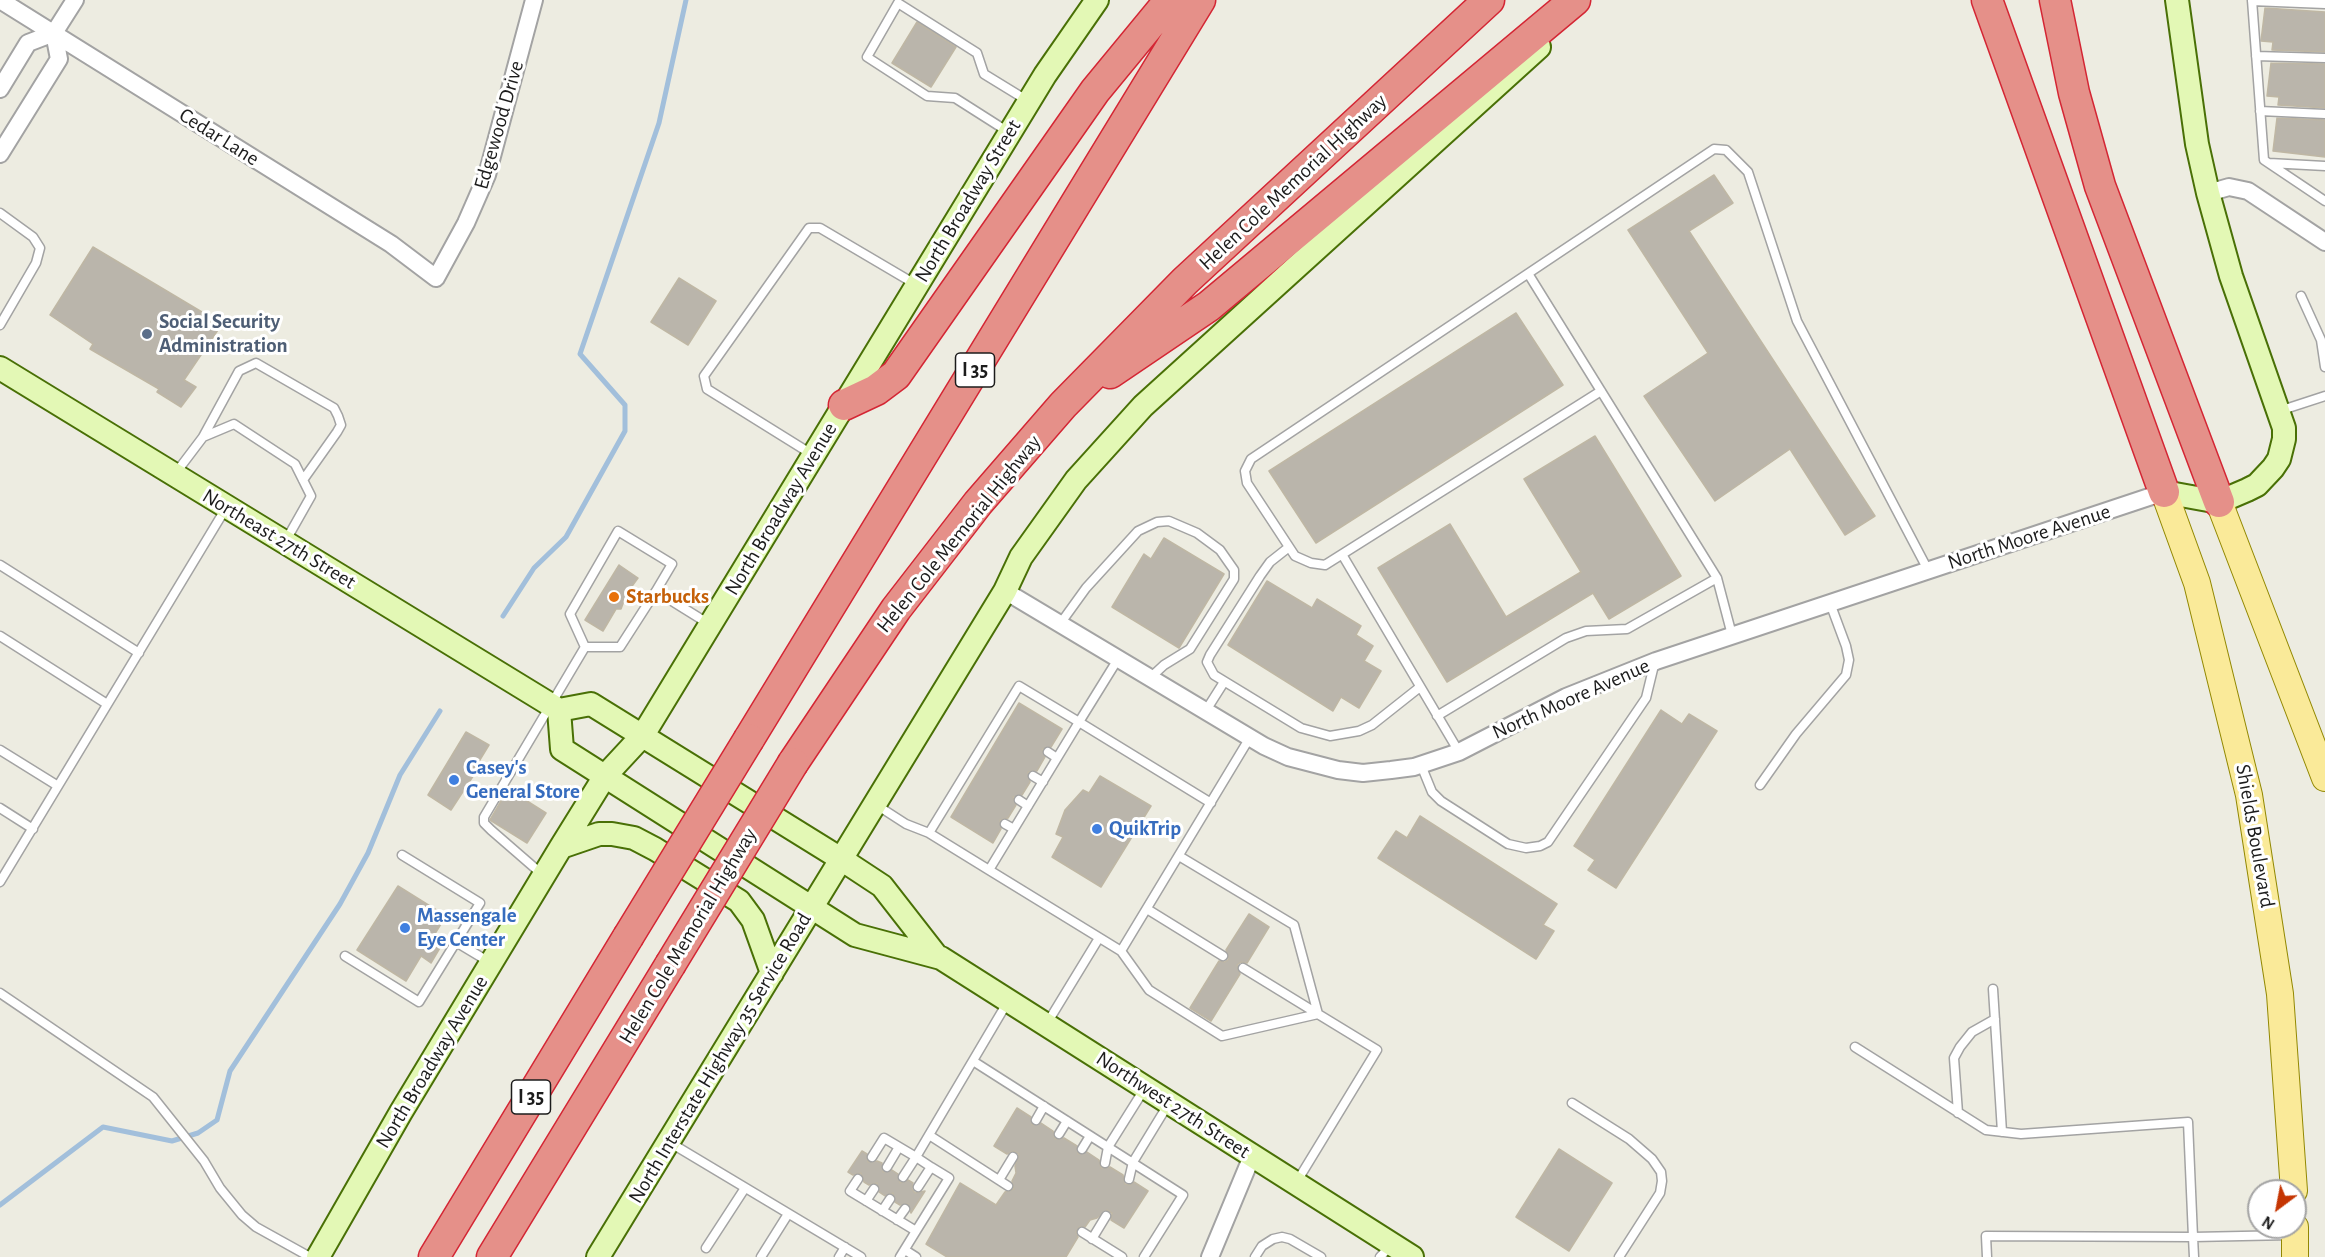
<!DOCTYPE html>
<html>
<head>
<meta charset="utf-8">
<style>
	body { margin:0 }
	#map { position:relative; width:2325px; height:1257px; overflow:hidden; background:#edece1; font-family:"Alegreya Sans",sans-serif }
	canvas { display:block }
	.north { position:absolute; left:2247px; top:1179px; width:60px; height:60px; box-sizing:border-box; background:#fff; border:2px solid #a4a4a4; border-radius:50%; rotate:212deg; font-size:16px; font-weight:700; line-height:24px; text-align:center; color:#1c1c1c }
	.north::after { content:''; display:block; margin:auto; width:21px; height:27px; background:#c53603; clip-path:polygon(50% 0,100% 100%,50% 72%,0 100%) }
</style>
</head>
<body>
<div id="map">
<canvas width="2325" height="1257"></canvas>
<div class="north">N</div>
</div>
<script>
const ctx = document.querySelector('canvas').getContext('2d');
ctx.lineJoin = 'round';
const poly = rows => new Path2D(rows.map(r => 'M' + r).join(''));
function stroke(path, color, width, dash) { ctx.strokeStyle = color; ctx.lineWidth = width; ctx.lineCap = dash ? 'butt' : 'round'; ctx.setLineDash(dash || []); ctx.stroke(path); }
function paint(path, color) { ctx.fillStyle = color; ctx.fill(path, 'evenodd'); }
function label(font, color, halo, rows, align = 'center') {
  ctx.font = font + ' "Alegreya Sans",sans-serif'; ctx.lineWidth = 6; ctx.setLineDash([]); ctx.textBaseline = 'middle'; ctx.strokeStyle = halo; ctx.fillStyle = color; for (const [text, x, y, turn = 0] of rows) {
    ctx.save(); ctx.translate(x, y); ctx.rotate((+turn || 0) * Math.PI / 180); ctx.textAlign = isNaN(turn) ? turn : align; if (halo) ctx.strokeText(text, 0, 0); ctx.fillText(text, 0, 0); ctx.restore();
  }
}
const stream = poly([
	[503,616,534,568,566,537,625,431,625,405,580,354,659,123,686,0],
	[0,1205,103,1127,172,1141,198,1133,217,1120,230,1071,340,904,368,853,400,775,440,711]
]);
const building = poly([
	[2265,8,2325,12,2325,52,2272,50,2273,42,2261,41,2265,8],
	[917,22,956,47,931,87,892,63,917,22],
	[2271,63,2325,64,2325,108,2278,105,2279,97,2267,96,2271,63],
	[2277,118,2325,120,2325,157,2273,151,2277,118],
	[1714,175,1733,203,1689,231,1875,516,1845,535,1790,449,1715,501,1644,396,1708,353,1628,230,1714,175],
	[93,247,222,324,184,380,196,387,181,407,157,392,159,389,90,349,93,344,50,315,93,247],
	[679,278,716,301,688,345,651,322,679,278],
	[1516,313,1563,385,1316,543,1269,471,1516,313],
	[1595,436,1681,576,1609,619,1593,593,1447,682,1378,568,1450,524,1506,617,1581,572,1524,479,1595,436],
	[1164,538,1224,574,1179,648,1112,607,1144,554,1151,559,1164,538],
	[619,565,638,578,627,593,621,609,616,609,603,631,585,620,619,565],
	[1267,581,1312,608,1317,599,1361,626,1356,635,1373,646,1364,661,1381,671,1359,708,1341,697,1333,711,1228,645,1267,581],
	[1019,703,1062,729,1051,747,1042,749,1045,757,1037,771,1028,772,1030,782,1022,795,1013,797,1016,805,1008,818,1000,820,1001,829,993,843,951,817,1019,703],
	[1661,710,1682,724,1689,714,1717,731,1616,888,1588,870,1595,860,1574,846,1661,710],
	[466,732,489,745,478,763,481,764,451,810,428,795,466,732],
	[1100,776,1151,806,1101,887,1052,857,1063,837,1056,834,1065,810,1083,790,1089,793,1100,776],
	[508,789,546,813,527,843,490,820,508,789],
	[1420,816,1557,904,1543,925,1554,931,1536,959,1378,858,1396,831,1407,838,1420,816],
	[398,886,446,916,431,940,441,946,431,963,421,956,406,981,357,950,398,886],
	[1249,914,1269,927,1247,963,1241,962,1237,965,1240,974,1211,1021,1190,1008,1219,961,1225,962,1229,959,1226,950,1249,914],
	[1017,1108,1031,1117,1032,1125,1041,1123,1053,1131,1055,1139,1064,1138,1077,1146,1078,1154,1087,1152,1099,1160,1101,1168,1110,1167,1123,1175,1125,1184,1130,1185,1134,1182,1148,1191,1124,1228,1111,1220,1112,1213,1107,1210,1097,1218,1090,1220,1085,1227,1079,1227,1076,1232,1078,1237,1066,1257,947,1257,926,1244,960,1183,996,1205,1005,1192,1014,1189,1012,1181,1016,1173,1015,1166,1019,1154,1014,1151,1007,1154,994,1146,1017,1108],
	[1559,1149,1612,1183,1569,1251,1516,1217,1559,1149],
	[862,1151,867,1154,868,1162,877,1161,882,1163,883,1172,892,1170,898,1174,900,1183,908,1180,913,1183,912,1189,915,1193,925,1191,911,1213,908,1204,900,1205,895,1202,893,1193,885,1196,879,1192,877,1183,869,1185,864,1182,861,1173,853,1175,848,1172,862,1151]
]);
const lane = poly([
	[2252,0,2264,160,2325,201],
	[2252,1,2325,4],
	[2256,56,2325,58],
	[2260,111,2325,114],
	[1010,133,955,98,927,96,867,57,898,3,977,53,984,74,1028,101],
	[2269,163,2325,166],
	[0,213,33,237,40,248,36,263,0,325],
	[1529,275,1717,578,1732,635],
	[2301,296,2321,340,2325,367],
	[1601,391,1325,565,1311,563,1295,556,1247,483,1245,471,1251,459,1714,149,1726,150,1748,172,1797,321,1928,570],
	[2279,411,2325,396],
	[203,437,239,371,256,363,334,408,338,416,341,425,337,432,303,480],
	[813,455,707,389,704,376,809,228,820,228,915,284],
	[175,474,203,437,234,424,295,464,311,496,285,542],
	[1289,547,1270,562,1260,576,1210,655,1207,662,1214,675,1301,728,1330,736,1359,731,1372,725,1420,687],
	[1343,556,1459,752],
	[0,565,139,653],
	[1060,624,1086,588,1138,531,1157,522,1169,521,1197,533,1220,550,1234,570,1234,579,1190,649,1164,665,1150,678],
	[0,636,107,704],
	[585,647,570,614,618,531,672,564,656,591],
	[1118,659,1079,722,1211,803],
	[1205,712,1224,682],
	[1437,716,1566,638,1586,631,1627,629,1717,578],
	[0,750,58,786],
	[1048,752,1057,758],
	[1421,765,1432,792,1441,801,1508,844,1526,848,1540,846,1548,842,1646,698,1655,661],
	[1033,776,1043,782],
	[1760,785,1796,734,1846,675,1849,660,1846,646,1830,603],
	[1019,800,1028,806],
	[875,804,906,824,929,833,1019,686,1079,722,989,870,929,833],
	[0,808,33,829],
	[1005,824,1014,829],
	[402,855,480,903,456,942],
	[1179,856,1294,925,1318,1014,1377,1050,1296,1183],
	[989,870,1121,951,1249,739],
	[544,876,491,830,484,823,484,817,585,647,620,647,656,591,709,624],
	[0,882,226,508],
	[1147,909,1223,956],
	[1121,951,1149,990,1222,1036,1318,1014],
	[345,956,419,1002,456,942,491,963],
	[1243,968,1318,1014],
	[1993,989,2002,1132],
	[0,993,153,1097,204,1161,220,1188,242,1215,256,1227,310,1257],
	[1046,1025,1099,938],
	[1855,1047,1986,1130,2021,1134,2188,1122,2193,1237,1986,1236,1987,1257],
	[973,1061,1183,1195,1144,1257],
	[1572,1103,1629,1139,1652,1159,1661,1172,1662,1181,1660,1193,1619,1257],
	[1958,1113,1954,1058,1960,1047,1972,1032,1995,1019],
	[1036,1120,1044,1106],
	[1059,1134,1067,1121],
	[929,1135,1008,1186],
	[669,1142,861,1257],
	[1082,1149,1090,1136],
	[872,1157,884,1138,916,1157,903,1177],
	[1105,1163,1108,1147,1145,1088],
	[887,1167,899,1147],
	[858,1179,850,1191,916,1231,949,1178,931,1167],
	[1129,1179,1133,1162,1169,1103],
	[999,1180,1013,1157],
	[918,1187,931,1167,916,1157,1007,1003],
	[866,1201,874,1189],
	[882,1211,890,1199],
	[897,1220,905,1209],
	[1082,1232,1122,1257],
	[1092,1239,1106,1216],
	[706,1248,745,1188],
	[905,1250,916,1257],
	[761,1257,788,1214],
	[839,1257,845,1247],
	[900,1257,916,1231],
	[1255,1257,1262,1246,1273,1239,1282,1237,1290,1239,1321,1257],
	[1380,1257,1391,1245],
	[2194,1257,2193,1237,2291,1235]
]);
const street = poly([
	[0,0,391,244,436,278,466,223,487,175,534,0],
	[0,89,28,43,54,33,75,0],
	[0,154,59,59,54,33],
	[2208,193,2229,187,2248,191,2325,242],
	[1005,591,1264,746,1288,757,1338,770,1363,773,1391,770,1414,767,1459,752,1566,697,1656,661,2164,492],
	[1210,1257,1252,1156]
]);
const secondary = poly([
	[0,368,551,705,559,710,591,704,841,859,882,886,935,954],
	[2164,492,2219,502,2247,490,2257,485,2273,468,2279,459,2284,439,2284,428,2231,276,2208,193,2197,144,2177,0],
	[559,710,562,749,855,935,941,958,1412,1257],
	[561,847,599,834,612,834,634,838,655,849,739,901,753,920,772,973],
	[318,1257,401,1112,561,847,605,776,643,735,1045,75,1097,0],
	[598,1257,1005,591,1021,557,1076,480,1143,406,1539,47]
]);
const primary = poly([
	[2164,492,2197,583,2249,795,2280,994,2294,1191],
	[2219,502,2325,778],
	[2295,1227,2295,1257]
]);
const highway = poly([
	[1987,0,2164,492],
	[2055,0,2074,93,2100,186,2219,502],
	[1110,373,1209,306,1575,0],
	[844,405,876,390,896,375,1095,91,1170,0],
	[749,739,1200,0],
	[793,763,896,609,978,503,1063,405,1185,281,1489,0],
	[434,1257,628,937],
	[492,1257,670,965]
]);
const highwayBridge = poly([
	[628,937,749,739],
	[670,965,793,763]
]);
const markers = [
	[147,334,6,"#5c6f8a"],
	[614,597,6,"#e8710a"],
	[454,780,6,"#3f7fe0"],
	[1097,829,6,"#3f7fe0"],
	[405,928,6,"#3f7fe0"]
];
const shields = [
	[975,370,39],
	[531,1097,39]
];
const shieldNames = [
	["I 35",975,370],
	["I 35",531,1097]
];
const streetNames = [
	["Edgewood Drive",499,125,-74],
	["Cedar Lane",219,137,32],
	["Helen Cole Memorial Highway",1293,182,-43],
	["North Broadway Street",968,201,-59],
	["North Broadway Avenue",781,509,-59],
	["Helen Cole Memorial Highway",959,534,-51],
	["North Moore Avenue",2029,537,-18],
	["Northeast 27th Street",279,539,31],
	["North Moore Avenue",1571,699,-24],
	["Shields Boulevard",2255,836,80],
	["Helen Cole Memorial Highway",688,936,-59],
	["North Interstate Highway 35 Service Road",720,1058,-59],
	["North Broadway Avenue",432,1062,-59],
	["Northwest 27th Street",1173,1105,33]
];
const serviceNames = [
	["Social Security",159,322],
	["Administration",159,346]
];
const foodNames = [
	["Starbucks",626,597]
];
const shopNames = [
	["Casey's",466,768],
	["General Store",466,792],
	["QuikTrip",1109,829],
	["Massengale",417,916],
	["Eye Center",417,940]
];
stroke(stream, '#a2bfdb', 5);
paint(building, '#bab5ab');
stroke(building, '#bfb7a4', 1.5);
stroke(lane, '#a3a3a3', 11);
stroke(street, '#a3a3a3', 20);
stroke(secondary, '#497006', 26);
stroke(primary, '#928802', 28);
stroke(highway, '#d42634', 33);
stroke(lane, '#fff', 8);
stroke(street, '#fff', 16);
stroke(secondary, '#e3f8b5', 22);
stroke(primary, '#faea99', 26);
stroke(highway, '#e59089', 30);
stroke(highwayBridge, '#d42634', 33, []);
stroke(highwayBridge, '#e59089', 30);
for (const [x, y, r, color] of markers) { const dot = new Path2D(); dot.arc(x, y, r, 0, 2 * Math.PI); ctx.fillStyle = color; ctx.fill(dot); stroke(dot, '#fff', 2); }
for (const [x, y, w] of shields) { const box = new Path2D(); box.roundRect(x - w / 2, y - 17, w, 34, 4.5); ctx.fillStyle = '#fff'; ctx.fill(box); stroke(box, '#1c1c1c', 1.5); }
label('bold 20px', '#1c1c1c', null, shieldNames);
label('21px', '#1c1c1c', '#fff', streetNames);
label('bold 21px', '#4e5e75', '#fff', serviceNames, 'left');
label('bold 21px', '#c56008', '#fff', foodNames, 'left');
label('bold 21px', '#366cbe', '#fff', shopNames, 'left');
</script>
</body>
</html>
